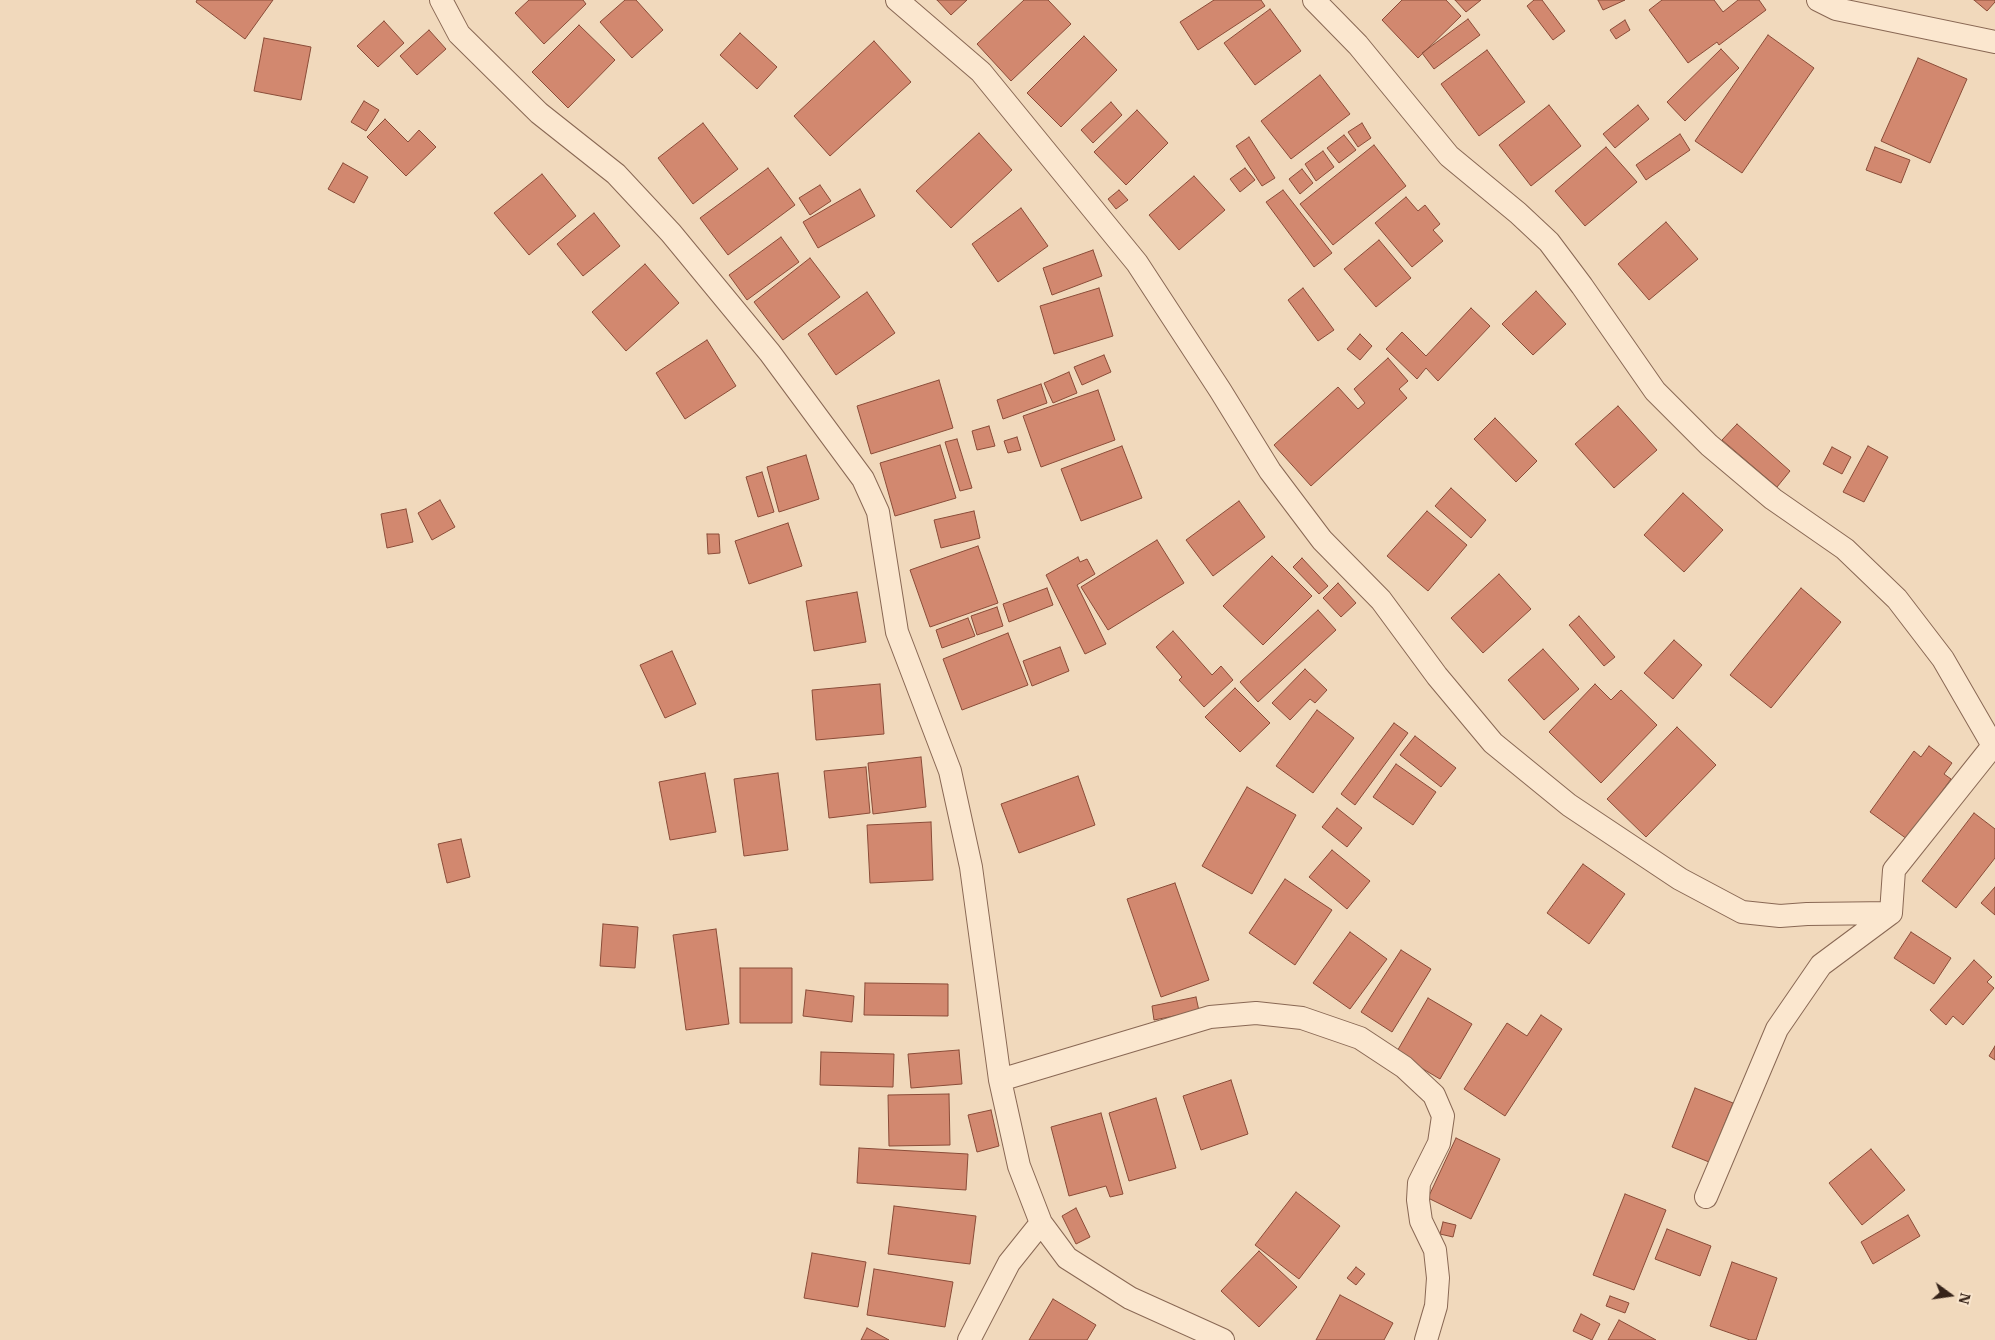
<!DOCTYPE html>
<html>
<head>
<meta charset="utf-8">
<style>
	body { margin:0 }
	#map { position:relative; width:1995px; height:1340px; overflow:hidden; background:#f1d9bc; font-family:"IBM Plex Serif",serif }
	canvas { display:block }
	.north { position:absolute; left:1925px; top:1270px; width:50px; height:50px; -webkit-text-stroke:4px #f8e4cc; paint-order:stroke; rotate:104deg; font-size:14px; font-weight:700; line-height:20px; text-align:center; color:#37241a }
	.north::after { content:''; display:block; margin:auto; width:18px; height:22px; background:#37241a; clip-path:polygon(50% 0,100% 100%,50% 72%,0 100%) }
</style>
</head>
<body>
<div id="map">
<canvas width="1995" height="1340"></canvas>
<div class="north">N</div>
</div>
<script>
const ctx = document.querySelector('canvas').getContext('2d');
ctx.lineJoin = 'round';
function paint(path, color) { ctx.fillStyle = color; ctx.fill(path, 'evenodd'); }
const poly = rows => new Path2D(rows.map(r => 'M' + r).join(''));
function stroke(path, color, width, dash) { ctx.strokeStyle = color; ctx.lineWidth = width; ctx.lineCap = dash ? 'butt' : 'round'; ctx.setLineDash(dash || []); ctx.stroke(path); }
const building = poly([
	[197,0,273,0,245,39,196,2,197,0],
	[529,0,583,0,586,4,544,44,515,13,529,0],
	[625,0,636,0,663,30,632,58,600,22,625,0],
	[937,0,967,0,951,15,937,0],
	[1024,0,1048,0,1071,24,1011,81,977,44,1024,0],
	[1214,0,1261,0,1265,6,1198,50,1180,22,1214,0],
	[1402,0,1446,0,1461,16,1418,58,1382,20,1402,0],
	[1455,0,1481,0,1466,12,1455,0],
	[1534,0,1542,0,1565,31,1553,40,1527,6,1534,0],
	[1598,0,1625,0,1603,10,1598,0],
	[1662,0,1714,0,1723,12,1738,0,1759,0,1766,10,1719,45,1717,42,1688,63,1649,10,1662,0],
	[1974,0,1995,0,1995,2,1987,11,1974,0],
	[1270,9,1301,51,1255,85,1224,43,1270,9],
	[1468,19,1480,35,1434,69,1422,53,1468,19],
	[1625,20,1630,30,1616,39,1610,30,1625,20],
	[384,21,404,43,378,67,357,46,384,21],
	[579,25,615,60,568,108,532,72,579,25],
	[429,30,446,49,417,75,400,56,429,30],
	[740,33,777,67,757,89,720,55,740,33],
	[1768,35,1814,68,1742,173,1695,141,1768,35],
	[1084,36,1117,70,1061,127,1027,93,1084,36],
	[264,38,311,47,301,100,254,91,264,38],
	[874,41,911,82,830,156,794,116,874,41],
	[1721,49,1739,68,1685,121,1667,102,1721,49],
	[1487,50,1525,102,1479,136,1441,84,1487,50],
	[1918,58,1967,79,1930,163,1881,141,1918,58],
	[1320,75,1350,114,1291,159,1261,121,1320,75],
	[364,101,379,110,366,131,351,122,364,101],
	[1111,102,1122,115,1093,143,1081,130,1111,102],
	[1549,105,1581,146,1531,186,1499,145,1549,105],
	[1638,105,1649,119,1615,148,1603,134,1638,105],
	[1137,110,1168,143,1126,185,1094,152,1137,110],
	[385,119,408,142,419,130,436,147,406,176,367,137,385,119],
	[703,123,738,169,693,204,658,158,703,123],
	[1362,123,1371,138,1358,147,1348,132,1362,123],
	[979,133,1012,170,951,228,916,191,979,133],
	[1680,134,1690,150,1646,180,1636,165,1680,134],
	[1344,135,1356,150,1339,163,1327,148,1344,135],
	[1249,137,1275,178,1262,186,1236,146,1249,137],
	[1374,145,1406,186,1333,245,1300,204,1374,145],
	[1606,147,1637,182,1585,226,1555,191,1606,147],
	[1875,147,1910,160,1901,183,1866,170,1875,147],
	[1323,151,1334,167,1316,181,1305,164,1323,151],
	[343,163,368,177,354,203,328,189,343,163],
	[768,168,795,205,728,255,700,218,768,168],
	[1245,168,1255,180,1240,192,1230,179,1245,168],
	[1302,169,1313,183,1300,194,1289,179,1302,169],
	[542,174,576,216,529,255,494,213,542,174],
	[1194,176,1225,210,1179,250,1149,215,1194,176],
	[820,185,831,201,810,215,799,198,820,185],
	[860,189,875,216,818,248,803,222,860,189],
	[1119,190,1128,200,1116,209,1108,199,1119,190],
	[1283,190,1332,253,1314,267,1266,202,1283,190],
	[1406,197,1418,211,1425,205,1440,224,1433,230,1443,241,1412,267,1375,223,1406,197],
	[1021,208,1048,246,998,282,972,244,1021,208],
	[594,213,620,246,583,276,557,244,594,213],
	[1666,222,1698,259,1649,300,1618,264,1666,222],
	[781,237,799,262,747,300,729,275,781,237],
	[1379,240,1411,278,1376,307,1344,269,1379,240],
	[1093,250,1102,276,1052,295,1043,268,1093,250],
	[810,258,840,297,783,340,754,302,810,258],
	[645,264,679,303,626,351,592,312,645,264],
	[1099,288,1113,336,1054,354,1040,306,1099,288],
	[1303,288,1334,330,1318,341,1288,300,1303,288],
	[1536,291,1566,324,1533,355,1502,324,1536,291],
	[867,292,895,333,836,375,808,334,867,292],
	[1471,308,1490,326,1438,381,1426,368,1417,379,1386,349,1402,332,1426,356,1471,308],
	[1360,334,1372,346,1360,360,1347,349,1360,334],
	[707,340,736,386,685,419,656,373,707,340],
	[1104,355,1111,372,1082,385,1074,367,1104,355],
	[1388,358,1408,381,1399,389,1407,398,1311,486,1274,445,1338,387,1358,409,1365,403,1354,389,1388,358],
	[1069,372,1077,393,1053,403,1044,383,1069,372],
	[939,380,953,428,871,454,857,406,939,380],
	[1041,384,1047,403,1003,419,997,400,1041,384],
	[1098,390,1115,440,1041,467,1023,416,1098,390],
	[1618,406,1657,450,1614,488,1575,444,1618,406],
	[1495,418,1537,461,1516,482,1474,439,1495,418],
	[1737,424,1790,471,1777,487,1722,440,1737,424],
	[989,426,995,446,977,450,972,431,989,426],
	[1017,437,1021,450,1008,453,1004,441,1017,437],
	[957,439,972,488,960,491,945,442,957,439],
	[940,445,956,498,895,516,880,463,940,445],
	[1122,446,1142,498,1081,521,1061,469,1122,446],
	[1868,446,1888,457,1864,502,1843,492,1868,446],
	[1832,447,1851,457,1842,474,1823,464,1832,447],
	[806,455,819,499,779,512,767,467,806,455],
	[762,472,774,512,758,517,746,477,762,472],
	[1451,488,1486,520,1471,538,1435,506,1451,488],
	[1683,493,1723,530,1684,572,1644,535,1683,493],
	[440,500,455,527,432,540,418,513,440,500],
	[1239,501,1265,537,1213,576,1186,540,1239,501],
	[406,509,413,542,387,548,381,514,406,509],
	[974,511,980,538,941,548,934,520,974,511],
	[1427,511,1467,545,1428,591,1387,556,1427,511],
	[788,523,802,566,749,584,735,541,788,523],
	[707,534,719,534,720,553,708,554,707,534],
	[1157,540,1184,583,1108,630,1081,587,1157,540],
	[978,546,998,603,930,627,910,570,978,546],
	[1272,556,1312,596,1263,645,1223,606,1272,556],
	[1078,557,1080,562,1087,559,1095,574,1077,585,1106,644,1085,654,1046,575,1078,557],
	[1302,558,1328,586,1319,594,1293,567,1302,558],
	[1499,574,1531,609,1483,653,1451,618,1499,574],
	[1338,583,1356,603,1341,617,1323,598,1338,583],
	[1047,588,1053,605,1009,622,1003,604,1047,588],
	[1801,588,1841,622,1771,708,1730,675,1801,588],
	[857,592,866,642,814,651,806,601,857,592],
	[997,607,1003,626,977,635,971,616,997,607],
	[1318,610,1336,630,1258,702,1240,682,1318,610],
	[1579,616,1615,657,1604,666,1569,625,1579,616],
	[968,618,975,636,942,648,936,630,968,618],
	[1173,631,1212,675,1221,666,1233,680,1204,707,1179,680,1182,677,1156,647,1173,631],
	[1008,633,1028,685,962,710,943,659,1008,633],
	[1674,640,1702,665,1673,699,1644,673,1674,640],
	[1060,647,1069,671,1032,686,1023,661,1060,647],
	[1543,649,1579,689,1544,720,1508,680,1543,649],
	[672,651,696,704,665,718,640,665,672,651],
	[1305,669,1327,690,1315,703,1310,699,1290,720,1272,703,1305,669],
	[880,684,884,734,816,740,812,690,880,684],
	[1595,684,1611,700,1621,690,1657,725,1601,783,1549,732,1595,684],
	[1235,688,1270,723,1240,752,1205,717,1235,688],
	[1317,710,1354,738,1313,793,1276,766,1317,710],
	[1394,723,1408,733,1355,805,1341,794,1394,723],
	[1677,727,1716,765,1646,837,1607,799,1677,727],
	[1415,736,1456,768,1441,787,1400,755,1415,736],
	[1929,746,1952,763,1944,774,1951,779,1907,839,1870,812,1914,751,1921,757,1929,746],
	[921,757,926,807,873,814,868,763,921,757],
	[1396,764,1436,792,1413,825,1373,797,1396,764],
	[866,767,870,813,829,818,824,771,866,767],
	[705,773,716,832,670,840,659,782,705,773],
	[778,773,788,850,744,856,734,779,778,773],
	[1078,776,1095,825,1019,853,1001,804,1078,776],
	[1247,787,1296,815,1252,894,1202,866,1247,787],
	[1337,808,1362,828,1347,847,1322,827,1337,808],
	[1974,813,1995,829,1995,858,1956,908,1922,881,1974,813],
	[931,822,933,880,870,883,867,825,931,822],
	[461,839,470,877,447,883,438,844,461,839],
	[1332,850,1370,881,1347,909,1309,877,1332,850],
	[1583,864,1625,894,1589,944,1547,913,1583,864],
	[1285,879,1332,910,1295,965,1249,933,1285,879],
	[1175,883,1209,980,1161,997,1127,899,1175,883],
	[1995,887,1995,915,1981,903,1995,887],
	[603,924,638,927,635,968,600,966,603,924],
	[716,929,729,1024,686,1030,673,935,716,929],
	[1350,932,1387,959,1350,1009,1313,983,1350,932],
	[1911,932,1951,958,1934,984,1894,958,1911,932],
	[1401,950,1431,969,1392,1032,1361,1012,1401,950],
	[1974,960,1992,977,1987,982,1994,988,1963,1025,1953,1016,1946,1025,1930,1010,1974,960],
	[740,968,792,968,792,1023,740,1023,740,968],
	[865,983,948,984,948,1016,864,1015,865,983],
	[806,990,854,996,852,1022,803,1016,806,990],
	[1196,997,1199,1011,1154,1020,1152,1006,1196,997],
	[1428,998,1472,1024,1440,1079,1396,1053,1428,998],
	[1541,1015,1562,1029,1505,1116,1464,1089,1507,1023,1527,1036,1541,1015],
	[1995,1046,1995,1060,1989,1056,1995,1046],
	[959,1050,962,1084,911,1088,908,1054,959,1050],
	[821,1052,894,1054,893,1087,820,1085,821,1052],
	[1231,1080,1248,1134,1201,1150,1183,1096,1231,1080],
	[1695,1088,1733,1103,1709,1162,1672,1147,1695,1088],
	[949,1094,950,1145,889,1146,888,1095,949,1094],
	[1156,1098,1176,1168,1129,1181,1109,1113,1156,1098],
	[991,1110,999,1146,977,1152,968,1115,991,1110],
	[1101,1113,1123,1194,1110,1197,1106,1186,1069,1196,1051,1127,1101,1113],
	[1456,1138,1500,1159,1471,1219,1428,1198,1456,1138],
	[859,1148,968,1154,966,1190,857,1183,859,1148],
	[1871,1149,1905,1190,1862,1225,1829,1183,1871,1149],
	[1296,1192,1340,1226,1299,1279,1255,1245,1296,1192],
	[1625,1194,1666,1210,1634,1290,1593,1275,1625,1194],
	[894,1206,976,1216,970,1264,888,1254,894,1206],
	[1076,1208,1090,1237,1076,1244,1062,1216,1076,1208],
	[1908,1215,1920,1236,1873,1264,1861,1242,1908,1215],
	[1443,1222,1456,1225,1453,1237,1440,1234,1443,1222],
	[1667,1229,1711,1246,1700,1276,1655,1259,1667,1229],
	[1259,1251,1297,1287,1259,1327,1221,1291,1259,1251],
	[812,1253,866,1262,858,1307,804,1298,812,1253],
	[1732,1262,1777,1278,1756,1340,1750,1340,1710,1326,1732,1262],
	[1356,1267,1365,1274,1356,1285,1347,1278,1356,1267],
	[874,1269,953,1282,945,1327,867,1315,874,1269],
	[1340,1295,1393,1323,1384,1340,1316,1340,1340,1295],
	[1610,1296,1629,1303,1625,1313,1606,1306,1610,1296],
	[1053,1299,1096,1325,1087,1340,1029,1340,1053,1299],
	[1581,1314,1600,1324,1592,1340,1573,1331,1581,1314],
	[1619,1320,1656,1340,1608,1340,1619,1320],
	[867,1328,889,1340,861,1340,867,1328]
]);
const minor = poly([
	[441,0,459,34,539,113,616,174,671,233,770,353,863,479,878,512,897,632,950,771,971,867,1000,1080,1019,1166,1041,1223,1067,1258,1130,1298,1223,1340],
	[897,0,981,72,1137,263,1220,390,1270,471,1322,540,1381,600,1437,676,1493,743,1569,805,1680,879,1742,912,1780,916,1807,914,1891,913],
	[1314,0,1358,45,1449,156,1518,213,1549,242,1582,286,1655,391,1709,445,1773,499,1845,549,1897,599,1943,659,1995,749],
	[1818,0,1836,9,1995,42],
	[1891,913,1894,870,1992,747],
	[1000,1080,1210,1017,1256,1013,1302,1018,1360,1038,1404,1067,1434,1095,1443,1116,1439,1143,1419,1183,1418,1200,1421,1221,1435,1250,1438,1278,1436,1306,1426,1340],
	[1706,1197,1777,1029,1821,965,1891,913],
	[969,1340,1009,1263,1041,1223]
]);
paint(building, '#d2886f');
stroke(building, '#8a4c38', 1);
stroke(minor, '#896854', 24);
stroke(minor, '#fbe7cf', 22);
</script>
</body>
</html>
